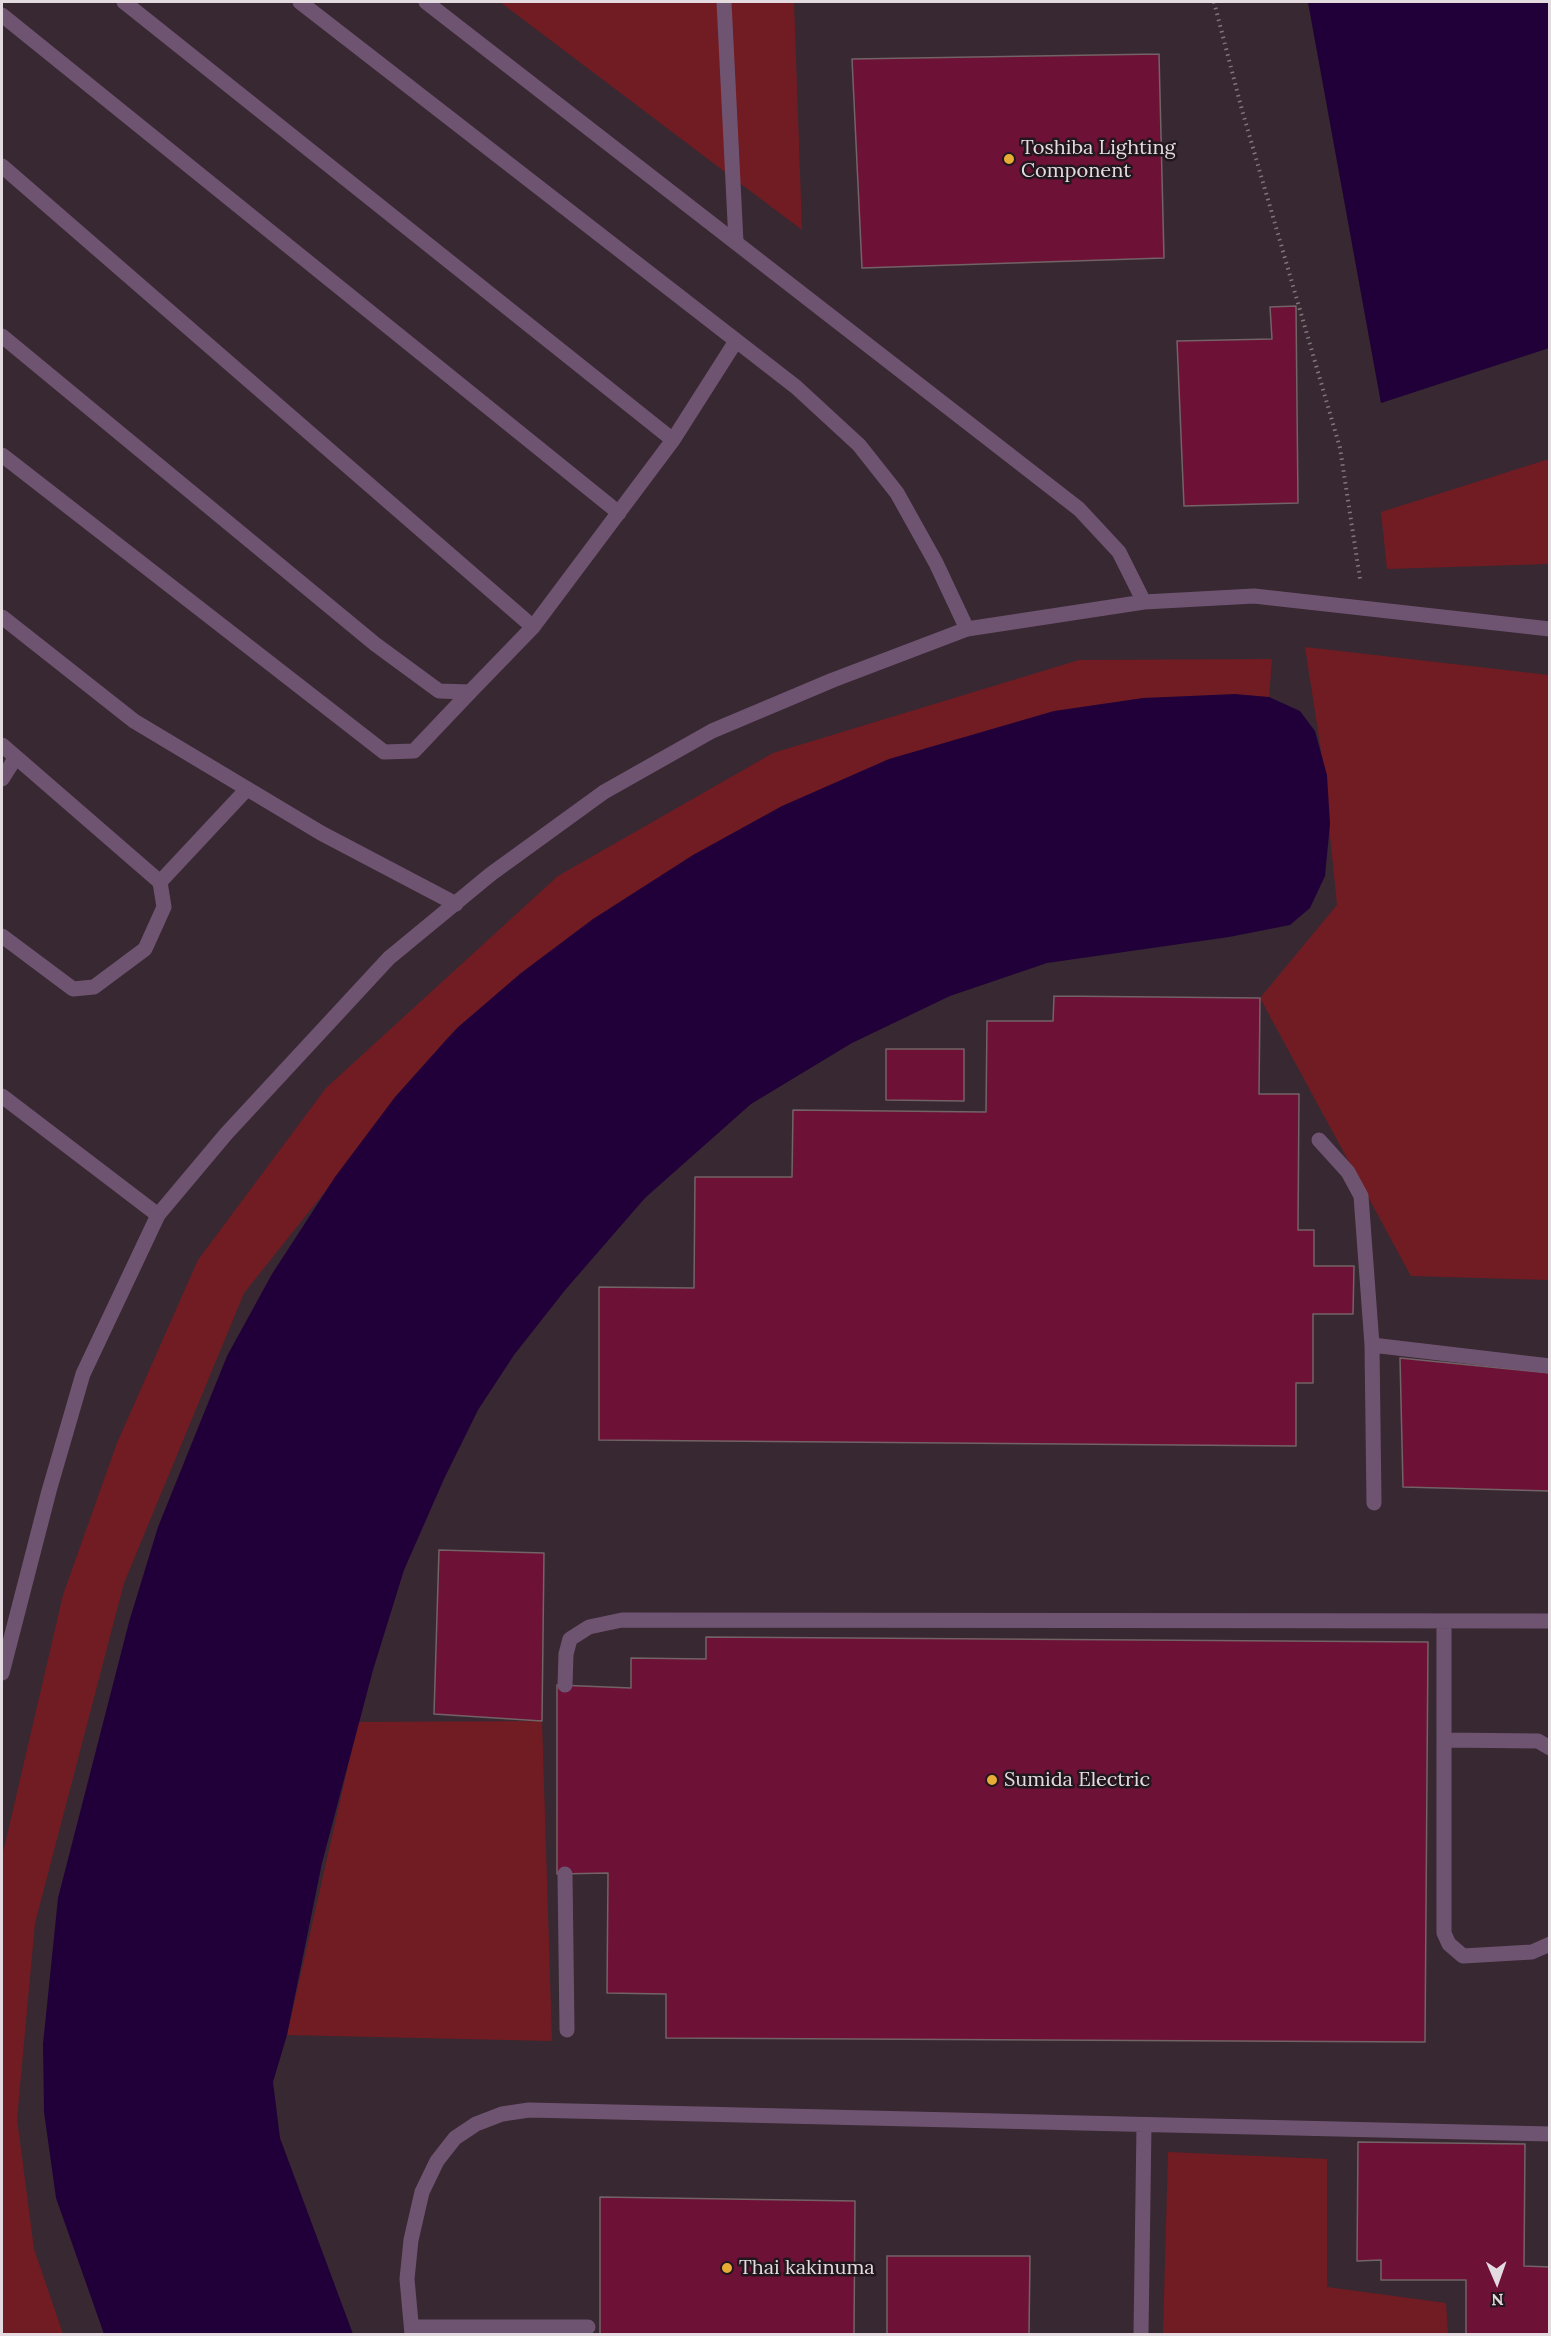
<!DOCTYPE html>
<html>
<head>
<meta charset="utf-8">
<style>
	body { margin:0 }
	#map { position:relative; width:1551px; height:2336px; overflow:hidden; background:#2c2027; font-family:Lora,serif }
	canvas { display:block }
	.frame { position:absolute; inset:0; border:3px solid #e3dbdf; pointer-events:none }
	.north { position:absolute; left:1467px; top:2252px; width:60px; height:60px; -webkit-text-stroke:4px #22171d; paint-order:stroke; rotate:178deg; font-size:16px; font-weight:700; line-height:24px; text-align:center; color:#e3dbdf }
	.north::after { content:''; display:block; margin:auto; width:21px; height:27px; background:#e3dbdf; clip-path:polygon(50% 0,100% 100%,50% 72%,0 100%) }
</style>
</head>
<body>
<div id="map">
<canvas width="1551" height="2336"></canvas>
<div class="frame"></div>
<div class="north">N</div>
</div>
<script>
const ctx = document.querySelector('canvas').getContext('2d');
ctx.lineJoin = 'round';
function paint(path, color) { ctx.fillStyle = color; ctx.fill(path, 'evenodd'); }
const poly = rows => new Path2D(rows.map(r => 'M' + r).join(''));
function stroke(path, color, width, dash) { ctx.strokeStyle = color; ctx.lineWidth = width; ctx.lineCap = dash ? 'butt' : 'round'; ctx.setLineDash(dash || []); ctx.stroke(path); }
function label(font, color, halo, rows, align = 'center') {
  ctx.font = font + ' Lora,serif'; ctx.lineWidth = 5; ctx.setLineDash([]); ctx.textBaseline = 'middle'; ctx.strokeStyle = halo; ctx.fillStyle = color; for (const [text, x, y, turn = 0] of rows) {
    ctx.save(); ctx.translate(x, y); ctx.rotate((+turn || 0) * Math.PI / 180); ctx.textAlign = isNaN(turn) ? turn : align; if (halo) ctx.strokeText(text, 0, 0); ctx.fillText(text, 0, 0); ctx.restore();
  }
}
const built = poly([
	[2,2,1308,2,1381,403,1549,348,1549,2334,2,2334]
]);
const green = poly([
	[500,2,794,2,802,230],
	[1549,459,1549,564,1387,569,1381,512],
	[1305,647,1549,675,1549,1280,1411,1276,1260,998,1337,905,1322,757],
	[1272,659,1269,697,1143,698,446,1040,244,1293,124,1583,35,1923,17,2119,34,2249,63,2334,2,2334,2,1857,63,1595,117,1443,198,1260,326,1088,558,876,773,753,1079,660],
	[542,1721,552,2041,287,2035,358,1722],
	[1168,2152,1327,2159,1327,2287,1446,2303,1448,2334,1163,2334]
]);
const water = poly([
	[1308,2,1549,2,1549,348,1381,403],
	[1235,694,1269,697,1300,711,1315,731,1327,775,1330,824,1325,876,1310,908,1290,925,1229,937,1047,963,950,996,852,1043,751,1104,645,1198,566,1289,514,1355,478,1410,444,1479,404,1570,373,1670,322,1863,287,2035,273,2082,280,2138,353,2334,104,2334,56,2198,44,2112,43,2044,58,1898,129,1622,158,1527,227,1356,272,1274,335,1177,395,1097,446,1040,457,1028,521,973,593,919,693,855,782,806,889,759,1054,711,1143,698]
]);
const building = poly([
	[1159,54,1164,258,862,268,852,59,1159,54],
	[1296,306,1298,503,1184,506,1177,341,1272,339,1270,307,1296,306],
	[1054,996,1260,998,1259,1094,1299,1094,1298,1230,1314,1230,1314,1266,1354,1266,1353,1314,1313,1314,1313,1383,1296,1383,1296,1446,599,1440,599,1287,694,1288,695,1177,792,1177,793,1110,986,1112,987,1021,1053,1021,1054,996],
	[886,1049,964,1049,964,1101,886,1100,886,1049],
	[1400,1358,1550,1373,1550,1491,1403,1487,1400,1358],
	[439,1550,544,1553,542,1721,434,1714,439,1550],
	[706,1637,1428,1642,1425,2042,666,2038,666,1994,607,1993,608,1873,557,1874,557,1685,631,1688,631,1658,706,1659,706,1637],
	[1358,2142,1525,2144,1524,2266,1550,2267,1550,2334,1466,2334,1466,2280,1381,2280,1381,2260,1357,2261,1358,2142],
	[600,2197,855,2201,854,2334,600,2334,600,2197],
	[887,2256,1030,2256,1029,2334,887,2334,887,2256]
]);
const path = poly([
	[1214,2,1242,110,1340,448,1360,579]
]);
const lane = poly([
	[300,2,796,387,859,445,897,493,936,563,967,629],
	[724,2,736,242],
	[2,15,619,513],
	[2,166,533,627,673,440,124,2],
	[2,336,375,644,439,691,470,692,533,627],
	[673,440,736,341],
	[2,455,384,752,414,751,470,692],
	[2,617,134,721,321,833,456,904],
	[2,745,160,882,164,907,145,949,94,987,73,989,2,936],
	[2,779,16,757],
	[160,882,247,789],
	[2,1096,158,1215],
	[1319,1140,1348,1172,1361,1196,1372,1345,1550,1366],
	[1372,1345,1374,1503],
	[1444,1621,1444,1933,1449,1944,1463,1956,1532,1952,1550,1944],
	[565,1685,566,1654,570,1639,589,1627,622,1620,1550,1621],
	[1444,1740,1538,1741,1550,1748],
	[565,1874,567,2030],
	[412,2327,588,2327],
	[412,2334,407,2279,411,2240,422,2192,437,2161,455,2138,476,2124,502,2114,529,2110,1550,2134],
	[1141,2334,1144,2125]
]);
const street = poly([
	[426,2,1079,509,1119,552,1144,602],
	[2,1673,49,1491,83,1374,158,1215,226,1134,389,958,491,874,604,792,712,731,833,680,967,629,1144,602,1254,596,1550,629]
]);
const markers = [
	[1009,159,6,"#e7ac36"],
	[992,1780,6,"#e7ac36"],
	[727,2268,6,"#e7ac36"]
];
const poiNames = [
	["Toshiba Lighting",1021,148],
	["Component",1021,171],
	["Sumida Electric",1004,1780],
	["Thai kakinuma",739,2268]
];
paint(built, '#382832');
paint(green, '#711c22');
paint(water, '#21003a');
paint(building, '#6e1137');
stroke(building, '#736366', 1.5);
stroke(path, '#80767b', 4, [1.5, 4.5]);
stroke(lane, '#6f5472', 15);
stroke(street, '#6f5472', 15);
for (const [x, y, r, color] of markers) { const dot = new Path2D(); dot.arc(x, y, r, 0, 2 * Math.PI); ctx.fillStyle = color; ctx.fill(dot); stroke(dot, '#22171d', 2); }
label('20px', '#e3dbdf', '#22171d', poiNames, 'left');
</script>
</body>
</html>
